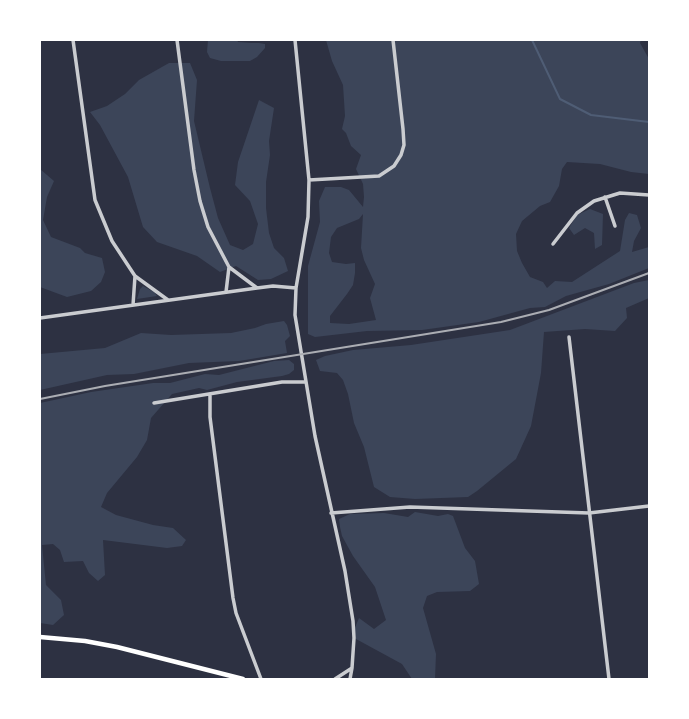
<!DOCTYPE html>
<html>
<head>
<meta charset="utf-8">
<style>
	body { margin:0 }
	#map { position:relative; width:689px; height:719px; overflow:hidden; background:#2d3142; font-family:Arial,sans-serif }
	canvas { display:block }
	.frame { position:absolute; inset:0; border:41px solid #fff; pointer-events:none }
</style>
</head>
<body>
<div id="map">
<canvas width="689" height="719"></canvas>
<div class="frame"></div>
</div>
<script>
const ctx = document.querySelector('canvas').getContext('2d');
ctx.lineJoin = 'round';
function paint(path, color) { ctx.fillStyle = color; ctx.fill(path, 'evenodd'); }
const poly = rows => new Path2D(rows.map(r => 'M' + r).join(''));
function stroke(path, color, width, dash) { ctx.strokeStyle = color; ctx.lineWidth = width; ctx.lineCap = dash ? 'butt' : 'round'; ctx.setLineDash(dash || []); ctx.stroke(path); }
const green = poly([
	[208,40,237,40,238,42,252,43,259,43,265,44,265,48,257,57,250,61,221,61,210,58,207,52],
	[326,40,641,40,640,43,649,59,649,174,631,172,600,164,567,162,562,169,559,186,550,202,540,206,522,221,516,234,517,251,522,263,530,277,543,282,547,288,555,281,572,282,620,251,625,220,629,213,637,215,641,228,634,241,632,252,649,247,649,268,609,284,566,296,545,307,530,308,479,322,422,330,367,331,315,337,308,334,308,266,320,222,319,201,325,187,341,187,349,190,363,207,364,197,363,184,356,169,361,155,351,146,346,133,342,129,345,116,343,85,332,61],
	[363,214,361,248,364,260,375,284,370,298,376,320,349,324,330,323,330,316,347,294,353,285,355,273,355,263,346,264,332,262,329,253,331,237,337,228,359,219],
	[169,63,190,63,197,80,194,121,210,188,218,218,230,245,243,250,253,244,258,224,250,201,235,185,238,162,259,100,274,108,269,141,270,155,266,182,266,208,269,233,274,248,284,258,288,271,271,279,258,280,236,266,220,272,197,256,157,242,143,227,128,177,100,125,90,112,107,106,125,94,139,80],
	[40,169,54,181,47,197,43,220,51,237,80,248,85,253,102,258,105,272,101,282,91,291,67,297,40,287],
	[590,209,603,214,602,245,595,249,594,233,585,228,574,235,569,228,577,215],
	[649,280,649,298,626,308,627,318,615,331,585,329,544,332,541,373,531,426,516,459,477,491,468,497,415,499,390,497,374,487,364,447,354,423,348,394,343,380,337,373,320,371,316,360,325,356,353,350,411,345,510,330,634,283],
	[143,286,154,292,157,296,137,299,140,289],
	[284,321,287,325,290,336,285,341,287,353,239,361,189,363,134,374,107,375,40,390,40,354,105,348,141,333,171,335,231,333,255,328,266,324],
	[289,360,294,364,294,370,289,374,282,376,237,382,207,390,199,388,172,394,151,418,147,440,137,457,107,493,101,507,116,515,153,525,173,528,186,540,182,546,167,548,103,540,105,575,98,581,89,573,83,561,64,562,60,550,53,544,42,545,46,585,61,600,64,615,53,625,40,623,40,403,91,392,153,383,170,383,205,374,219,375,274,361],
	[415,512,438,516,448,514,453,516,465,548,475,561,479,584,470,591,437,592,427,596,423,608,436,654,435,679,412,679,402,664,356,639,354,630,359,618,374,629,386,620,375,587,353,556,342,536,340,527,339,519,350,514,384,513,408,517]
]);
const stream = poly([
	[532,40,560,99,591,115,649,122]
]);
const minor = poly([
	[73,40,95,200,112,241,135,276,133,305],
	[177,40,194,170,200,201,208,227,229,267,226,292],
	[295,40,309,180,308,217,296,288,295,315,315,436,345,571,353,621,354,638,352,668,335,679],
	[309,180,379,176,394,166,401,155,404,145,403,129,393,40],
	[605,197,615,226],
	[553,244,577,213,594,201,620,193,649,195],
	[229,267,257,288],
	[135,276,168,300],
	[40,318,257,288,273,286,296,288],
	[569,337,609,679],
	[210,394,210,417,233,598,236,613,261,679],
	[154,403,282,382,306,382],
	[331,513,410,507,589,513,649,506],
	[350,679,352,668]
]);
const secondary = poly([
	[40,637,85,641,117,647,243,679]
]);
const rail = poly([
	[40,399,105,386,501,322,549,310,649,273]
]);
paint(green, '#3c4559');
stroke(stream, '#4f5d75', 2);
stroke(minor, '#caccd0', 3.5);
stroke(secondary, '#fff', 4.5);
stroke(rail, '#abadb3', 2);
</script>
</body>
</html>
